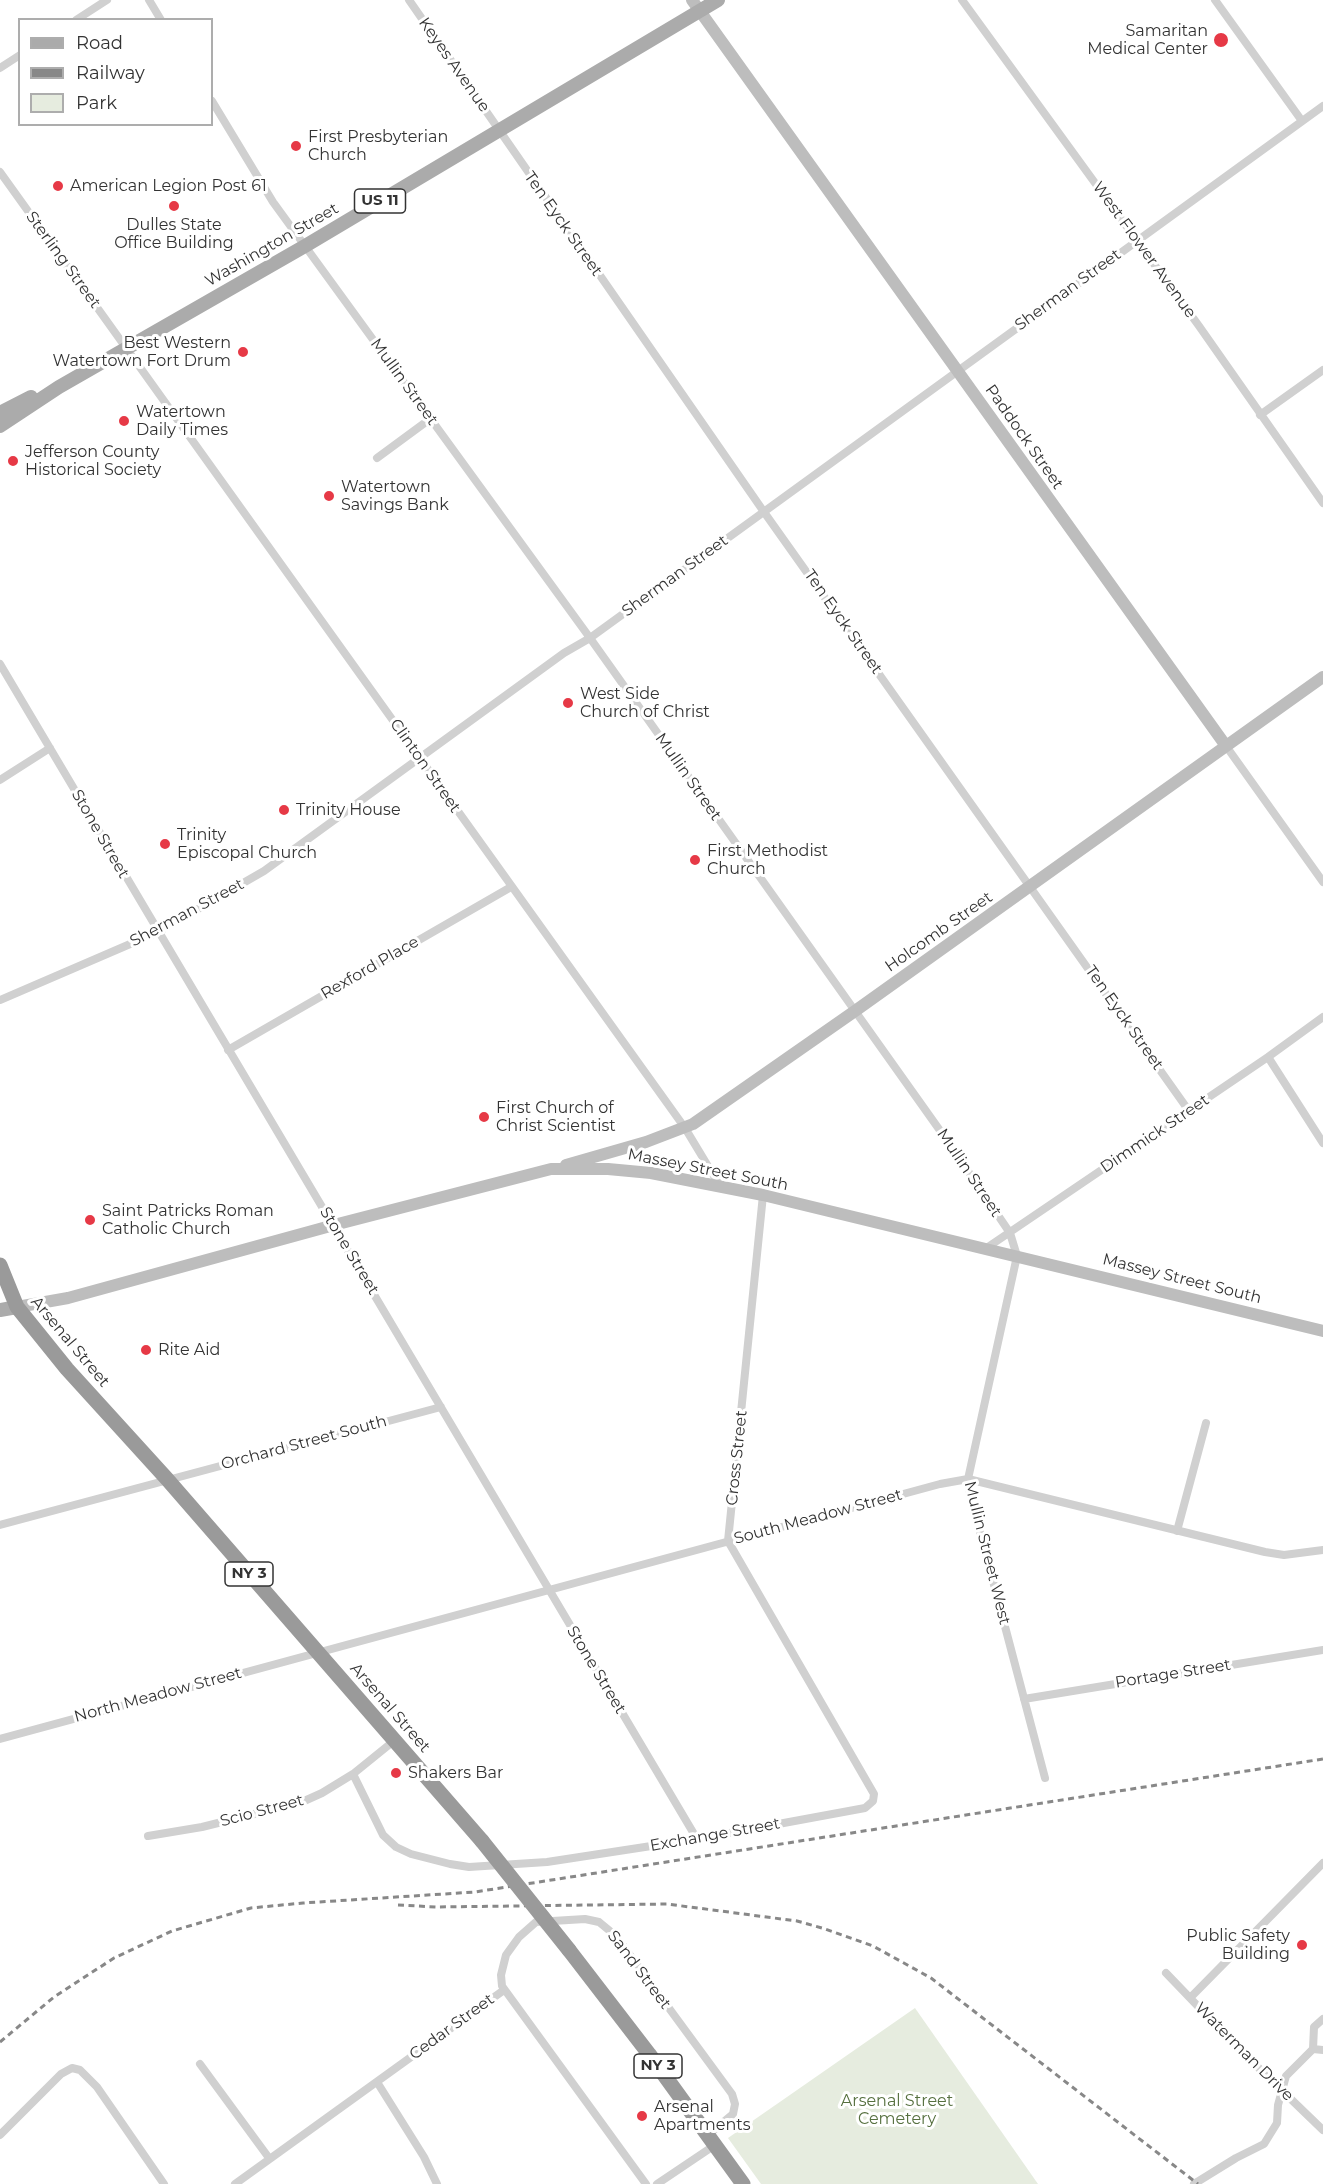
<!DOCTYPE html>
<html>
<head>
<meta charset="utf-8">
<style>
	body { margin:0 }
	#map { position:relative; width:1323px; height:2184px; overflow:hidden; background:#fff; font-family:Montserrat,sans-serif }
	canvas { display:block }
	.legend { position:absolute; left:18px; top:18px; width:195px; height:108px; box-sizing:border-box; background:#fff; border:2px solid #adadad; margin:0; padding:8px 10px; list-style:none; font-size:18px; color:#333 }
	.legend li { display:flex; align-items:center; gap:12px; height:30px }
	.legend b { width:30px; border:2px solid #adadad }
</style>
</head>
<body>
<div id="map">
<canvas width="1323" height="2184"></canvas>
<ul class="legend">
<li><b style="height:8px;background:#ababab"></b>Road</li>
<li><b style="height:8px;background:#888"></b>Railway</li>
<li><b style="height:16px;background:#e6ecdf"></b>Park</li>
</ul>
</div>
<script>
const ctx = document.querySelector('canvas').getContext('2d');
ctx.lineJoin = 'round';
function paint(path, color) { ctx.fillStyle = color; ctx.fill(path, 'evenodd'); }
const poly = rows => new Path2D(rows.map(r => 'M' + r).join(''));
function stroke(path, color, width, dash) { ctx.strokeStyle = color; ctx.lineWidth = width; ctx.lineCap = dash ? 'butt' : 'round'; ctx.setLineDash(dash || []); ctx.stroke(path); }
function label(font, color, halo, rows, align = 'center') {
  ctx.font = font + ' Montserrat,sans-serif'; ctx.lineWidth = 6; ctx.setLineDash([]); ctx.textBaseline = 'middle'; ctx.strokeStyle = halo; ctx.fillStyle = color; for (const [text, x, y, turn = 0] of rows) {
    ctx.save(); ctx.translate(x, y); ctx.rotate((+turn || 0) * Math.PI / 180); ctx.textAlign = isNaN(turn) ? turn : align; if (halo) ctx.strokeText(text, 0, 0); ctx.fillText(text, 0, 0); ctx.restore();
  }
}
const green = poly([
	[915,2008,1038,2184,761,2184,728,2138]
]);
const street = poly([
	[149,0,161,20],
	[409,0,764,512,1189,1111],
	[962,0,1199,326,1323,503],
	[1215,0,1302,121],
	[76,20,107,0],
	[0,68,20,55],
	[212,101,273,202,590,638,951,1146,1010,1233,1017,1256,968,1479,970,1494,1045,1778],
	[0,172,685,1128,720,1186],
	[1260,415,1323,370],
	[377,458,430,419],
	[0,664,697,1839],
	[1226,746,1323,882],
	[0,780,50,748],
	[0,1000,158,932,264,871,564,653,590,638,1323,106],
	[228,1050,511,887],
	[1268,1057,1323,1143],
	[985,1249,1268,1057,1323,1017],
	[0,1525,441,1407],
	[1177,1531,1206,1423],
	[1024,1699,1323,1650],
	[0,1739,940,1484,968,1479,1265,1552,1284,1555,1323,1550],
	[353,1774,383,1835,396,1847,411,1854,450,1864,469,1867,547,1862,697,1839,865,1808,873,1801,874,1794,728,1541,763,1195],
	[148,1836,202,1827,302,1802,322,1793,353,1774,395,1740],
	[1166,1973,1239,2049,1323,2130],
	[1190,1998,1323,1863],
	[1313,2049,1323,2050],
	[200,2064,269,2158],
	[377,2082,424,2157,437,2184],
	[0,2135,61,2074,72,2068,80,2070,97,2087,164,2184],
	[235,2184,504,1990],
	[646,2184,502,1986,501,1975,506,1955,519,1937,536,1922,585,1919,599,1922,616,1936,732,2094,735,2104,733,2114,708,2135],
	[657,2184,715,2145],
	[1194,2184,1236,2158,1264,2144,1277,2123,1278,2105,1286,2076,1313,2049,1314,2027,1323,2019]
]);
const secondary = poly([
	[692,0,1226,746],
	[566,1165,646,1142,693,1124,855,1011,1323,677],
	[17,1307,68,1298,334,1225,551,1169,608,1169,651,1173,763,1195,1323,1331]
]);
const primary = poly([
	[0,413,31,397],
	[0,426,59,387,305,246,718,0],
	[0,1310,17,1307]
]);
const highway = poly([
	[0,1265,17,1307,67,1369,167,1479,482,1841],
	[569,1950,649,2054,743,2184]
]);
const rail = poly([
	[398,1905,436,1907,667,1904,797,1921,822,1928,873,1946,931,1978,1198,2184],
	[0,2042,54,1997,114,1958,172,1931,251,1908,303,1903,475,1892,1323,1759]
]);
const highwayBridge = poly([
	[482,1841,569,1950]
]);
const markers = [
	[1221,40,8,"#e63946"],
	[296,146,6,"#e63946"],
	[58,186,6,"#e63946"],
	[174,206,6,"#e63946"],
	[243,352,6,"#e63946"],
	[124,421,6,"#e63946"],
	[13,461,6,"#e63946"],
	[329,496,6,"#e63946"],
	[568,703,6,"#e63946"],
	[284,810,6,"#e63946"],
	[165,844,6,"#e63946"],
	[695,860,6,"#e63946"],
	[484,1117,6,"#e63946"],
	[90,1220,6,"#e63946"],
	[146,1350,6,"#e63946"],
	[396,1773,6,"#e63946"],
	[1302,1945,6,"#e63946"],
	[642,2116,6,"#e63946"]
];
const shields = [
	[380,201,51],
	[249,1574,48],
	[658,2066,48]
];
const shieldNames = [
	["US 11",380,201],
	["NY 3",249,1574],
	["NY 3",658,2066]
];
const poiNames = [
	["Samaritan",1208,31,"right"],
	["Medical Center",1208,49,"right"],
	["First Presbyterian",308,137],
	["Church",308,155],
	["American Legion Post 61",70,186],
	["Dulles State",174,225,"center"],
	["Office Building",174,243,"center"],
	["Best Western",231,343,"right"],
	["Watertown Fort Drum",231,361,"right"],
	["Watertown",136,412],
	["Daily Times",136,430],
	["Jefferson County",25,452],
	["Historical Society",25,470],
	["Watertown",341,487],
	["Savings Bank",341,505],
	["West Side",580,694],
	["Church of Christ",580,712],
	["Trinity House",296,810],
	["Trinity",177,835],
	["Episcopal Church",177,853],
	["First Methodist",707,851],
	["Church",707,869],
	["First Church of",496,1108],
	["Christ Scientist",496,1126],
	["Saint Patricks Roman",102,1211],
	["Catholic Church",102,1229],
	["Rite Aid",158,1350],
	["Shakers Bar",408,1773],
	["Public Safety",1290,1936,"right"],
	["Building",1290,1954,"right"],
	["Arsenal",654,2107],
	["Apartments",654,2125]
];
const streetNames = [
	["Keyes Avenue",454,65,55],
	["Ten Eyck Street",563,224,55],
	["Washington Street",272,245,-30],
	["West Flower Avenue",1144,250,54],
	["Sterling Street",63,260,54],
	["Sherman Street",1068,290,-36],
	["Mullin Street",404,382,54],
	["Paddock Street",1024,437,55],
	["Sherman Street",675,576,-36],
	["Ten Eyck Street",843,622,55],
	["Clinton Street",425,766,55],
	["Mullin Street",688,777,55],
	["Stone Street",100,834,60],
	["Sherman Street",187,913,-28],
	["Holcomb Street",939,932,-35],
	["Rexford Place",370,968,-30],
	["Ten Eyck Street",1124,1018,55],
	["Dimmick Street",1155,1134,-34],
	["Massey Street South",708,1170,11],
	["Mullin Street",969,1173,56],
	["Stone Street",349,1251,59],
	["Massey Street South",1182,1279,14],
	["Arsenal Street",70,1342,50],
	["Orchard Street South",304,1443,-15],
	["Cross Street",737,1458,-84],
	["South Meadow Street",818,1517,-15],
	["Mullin Street West",987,1553,76],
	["Stone Street",596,1670,59],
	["Portage Street",1173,1674,-9],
	["North Meadow Street",158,1695,-15],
	["Arsenal Street",390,1708,49],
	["Scio Street",262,1811,-15],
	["Exchange Street",715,1835,-10],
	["Sand Street",639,1970,53],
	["Cedar Street",452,2027,-36],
	["Waterman Drive",1244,2052,45]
];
const parkNames = [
	["Arsenal Street",897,2101],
	["Cemetery",897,2119]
];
paint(green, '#e6ecdf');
stroke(street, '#d0d0d0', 8);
stroke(secondary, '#bdbdbd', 12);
stroke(primary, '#ababab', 14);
stroke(highway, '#9a9a9a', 15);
stroke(rail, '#888', 3, [6, 4.5]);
stroke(highwayBridge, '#9a9a9a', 15);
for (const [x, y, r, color] of markers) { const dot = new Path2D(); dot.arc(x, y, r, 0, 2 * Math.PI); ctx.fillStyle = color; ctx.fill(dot); stroke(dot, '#fff', 2); }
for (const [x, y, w] of shields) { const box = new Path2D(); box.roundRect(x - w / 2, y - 12, w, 24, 4.5); ctx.fillStyle = '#fff'; ctx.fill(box); stroke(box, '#333', 1.5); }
label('bold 15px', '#333', null, shieldNames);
label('16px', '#333', '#fff', poiNames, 'left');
label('16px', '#333', '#fff', streetNames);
label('16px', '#56703f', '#fff', parkNames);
</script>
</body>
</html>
